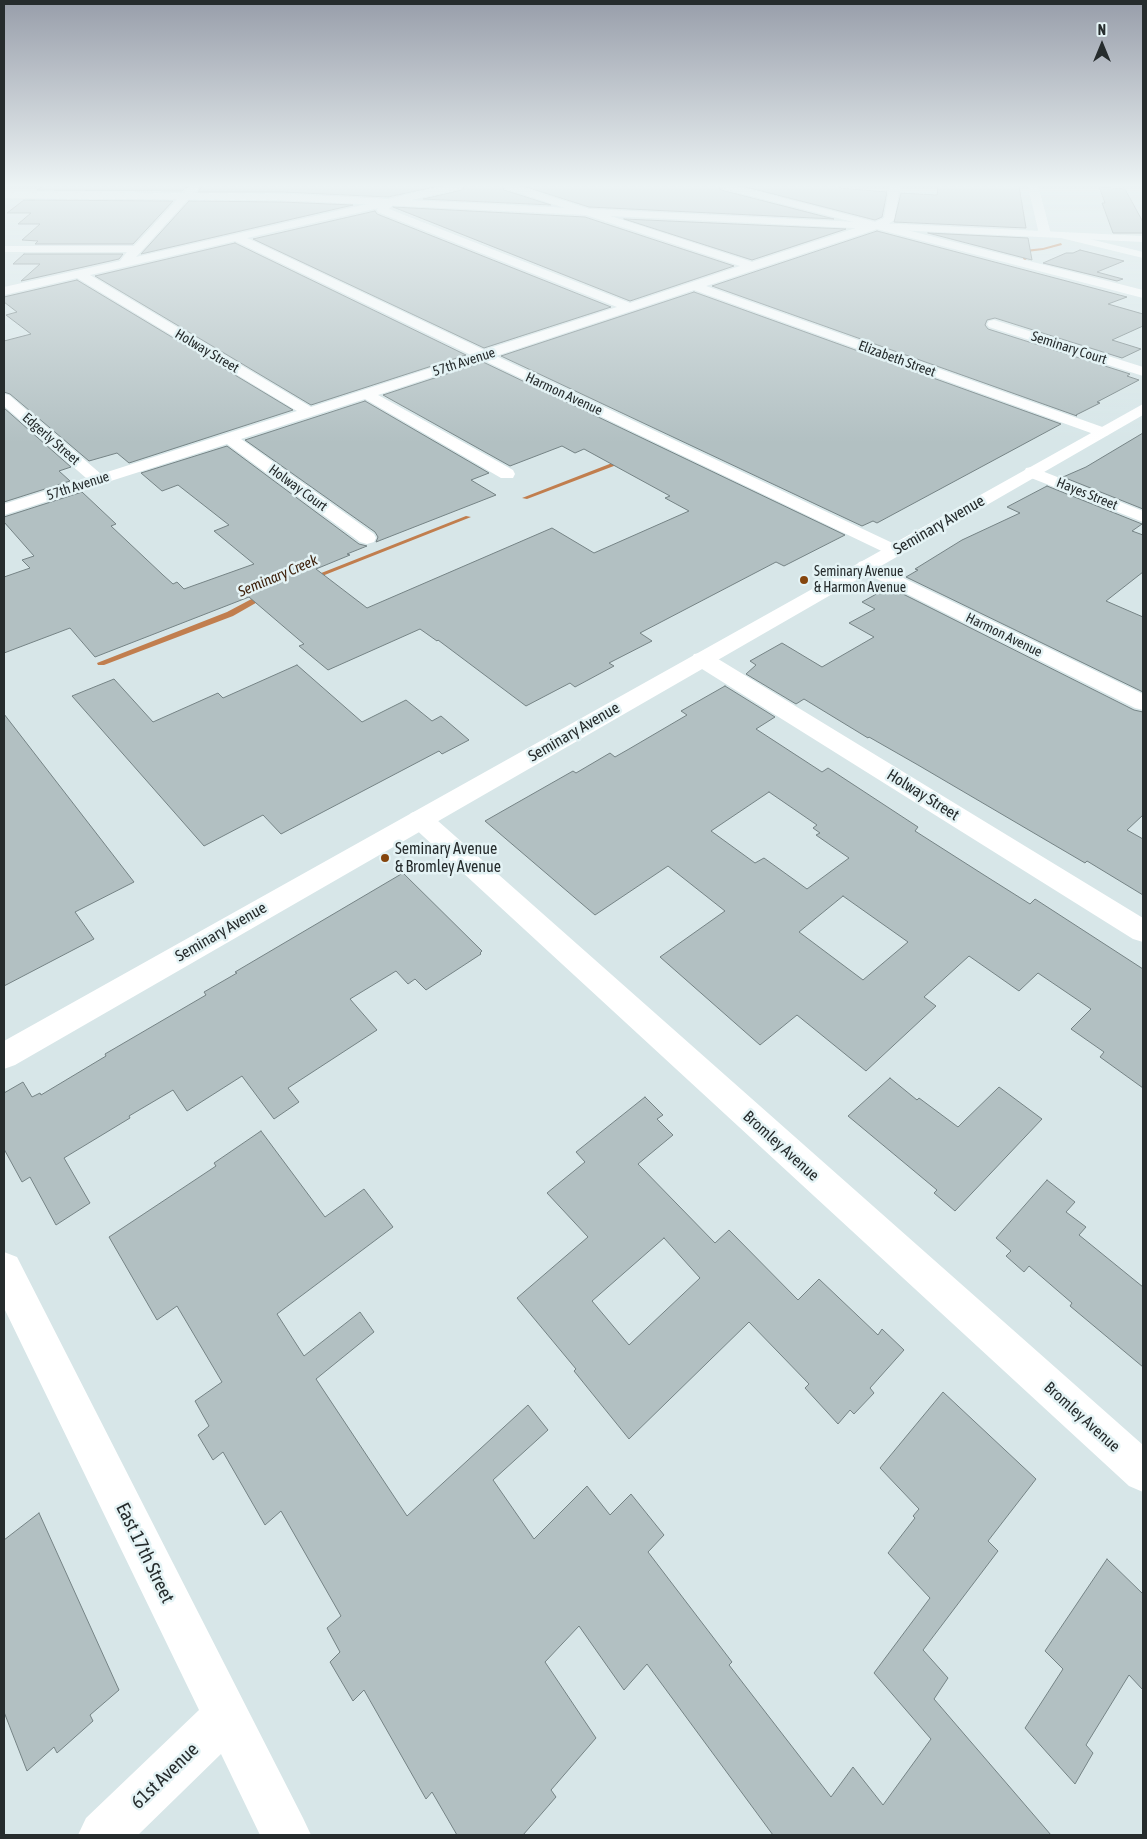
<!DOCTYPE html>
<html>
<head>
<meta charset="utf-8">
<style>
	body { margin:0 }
	#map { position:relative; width:1147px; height:1839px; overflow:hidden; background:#d7e6e8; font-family:"Asap Condensed",sans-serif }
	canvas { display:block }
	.frame { position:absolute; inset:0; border:5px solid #262c2d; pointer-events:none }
	.north { position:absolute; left:1077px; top:20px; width:50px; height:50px; -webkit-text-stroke:4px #e4f3f5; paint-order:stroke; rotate:0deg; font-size:14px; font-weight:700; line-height:20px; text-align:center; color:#262c2d }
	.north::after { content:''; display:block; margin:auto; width:18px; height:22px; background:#262c2d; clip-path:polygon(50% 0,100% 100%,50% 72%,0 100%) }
</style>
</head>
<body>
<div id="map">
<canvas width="1147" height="1839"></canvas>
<div class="frame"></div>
<div class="north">N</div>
</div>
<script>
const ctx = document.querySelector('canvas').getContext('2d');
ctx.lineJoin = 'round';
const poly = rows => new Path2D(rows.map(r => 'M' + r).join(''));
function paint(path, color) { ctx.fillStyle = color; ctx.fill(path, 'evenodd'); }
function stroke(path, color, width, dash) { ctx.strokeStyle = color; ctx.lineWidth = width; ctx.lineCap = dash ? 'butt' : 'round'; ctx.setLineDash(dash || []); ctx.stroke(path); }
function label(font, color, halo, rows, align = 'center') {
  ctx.font = font + ' "Asap Condensed",sans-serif'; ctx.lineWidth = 5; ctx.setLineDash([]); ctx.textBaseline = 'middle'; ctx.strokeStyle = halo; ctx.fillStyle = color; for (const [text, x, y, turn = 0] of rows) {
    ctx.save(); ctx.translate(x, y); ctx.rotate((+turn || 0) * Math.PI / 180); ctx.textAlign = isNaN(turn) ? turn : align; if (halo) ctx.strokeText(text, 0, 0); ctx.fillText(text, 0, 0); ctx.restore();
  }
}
const stream = poly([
	[1061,243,1062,245,1043,250,1027,252,1027,259,1025,260,1023,259,1024,250,1043,248,1061,243],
	[625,458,628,460,627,461,527,499,522,498,625,458],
	[466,516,471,517,312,580,306,579,466,516],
	[261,594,268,596,233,616,104,665,98,665,97,663,227,612,261,594]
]);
const building = poly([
	[43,186,188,186,182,191,37,190,43,186],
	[202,186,439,186,388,197,282,192,198,192,202,186],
	[465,186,502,186,504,190,551,205,423,199,462,190,465,186],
	[523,186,718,186,721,190,834,219,589,207,523,186],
	[742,186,840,186,840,188,887,192,882,217,875,220,742,186],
	[938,186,1019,186,1026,228,894,222,901,193,937,195,938,186],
	[1099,187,1125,189,1143,222,1143,233,1113,233,1102,203,1105,203,1099,187],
	[24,200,173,201,133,244,35,244,38,241,22,240,40,224,18,224,31,213,7,213,24,200],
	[189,201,282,202,353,205,141,254,189,201],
	[393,207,585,217,734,266,630,301,393,207],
	[375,211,377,214,611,307,484,348,253,239,375,211],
	[624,219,846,229,752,260,624,219],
	[877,231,1127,297,1108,304,1143,314,1143,326,1112,340,1141,349,1122,358,995,318,987,320,985,325,988,329,1130,374,1127,376,1139,380,1097,402,1100,403,1076,415,1077,416,712,286,877,231],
	[928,233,1028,238,1032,260,928,233],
	[235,243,466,355,311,405,95,276,235,243],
	[1080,250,1124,261,1097,272,1123,279,1117,281,1043,263,1066,253,1073,253,1080,250],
	[24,254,123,254,119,259,21,281,40,264,13,264,24,254],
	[77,280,293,410,129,463,117,453,89,461,10,394,4,392,4,341,31,334,6,315,17,312,4,302,4,297,77,280],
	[694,292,1061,424,877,523,873,521,862,526,501,356,694,292],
	[483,362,845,535,784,566,776,562,640,633,652,641,609,663,614,666,575,687,570,683,526,706,438,640,437,641,420,629,328,670,299,646,304,644,249,597,95,657,70,628,4,653,4,577,30,568,22,560,34,556,4,522,4,517,82,492,116,524,111,526,163,575,173,584,177,582,184,589,254,564,214,531,229,525,178,485,162,491,141,473,227,446,359,544,367,546,347,554,350,555,316,569,367,608,552,528,594,553,689,511,665,498,670,496,584,449,575,453,562,446,510,466,383,395,483,362],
	[365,401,489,473,471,480,496,495,376,542,378,537,375,532,245,440,365,401],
	[4,408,71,467,59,471,70,481,4,502,4,408],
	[1143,433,1143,509,1063,477,1086,467,1143,433],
	[1047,486,1142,524,1132,531,1143,535,1143,572,1106,601,1143,617,1143,692,906,577,918,570,915,569,962,540,1020,513,1007,507,1047,486],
	[889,587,1134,710,1143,712,1143,815,1127,830,1143,839,1143,895,1087,861,1085,863,918,765,869,737,868,738,804,699,796,704,746,674,756,665,750,661,782,643,822,667,874,637,849,623,875,609,862,602,889,587],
	[297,665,362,722,406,700,432,721,441,716,469,740,442,754,439,751,281,834,263,815,204,846,72,696,114,679,153,722,218,693,223,698,297,665],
	[725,686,775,717,756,729,822,772,828,768,918,827,915,831,984,875,1030,904,1035,899,1143,969,1143,1088,1100,1057,1104,1052,1071,1029,1091,1009,1038,973,1019,991,969,956,924,997,936,1006,866,1071,797,1015,760,1045,660,957,725,911,668,866,595,915,485,821,573,771,576,773,610,753,615,757,629,749,687,715,681,711,725,686],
	[769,792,817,825,813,828,820,833,816,835,849,858,807,889,764,858,755,863,711,831,769,792],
	[843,896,908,942,863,980,799,932,843,896],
	[4,714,134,882,75,912,94,939,4,986,4,714],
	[403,873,482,951,480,953,481,954,426,990,415,979,408,984,396,971,350,999,377,1030,288,1088,299,1102,274,1119,242,1076,187,1111,173,1090,129,1116,130,1118,64,1158,90,1203,56,1225,30,1177,22,1182,4,1149,4,1093,23,1082,32,1097,40,1093,41,1095,106,1056,105,1054,206,995,204,992,237,973,235,972,403,873],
	[890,1078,917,1100,919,1098,958,1127,999,1087,1042,1119,955,1211,934,1193,937,1190,848,1116,890,1078],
	[645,1097,663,1115,657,1119,673,1135,638,1164,715,1243,729,1230,798,1300,819,1279,878,1335,882,1329,904,1350,870,1388,874,1393,854,1414,850,1410,838,1424,805,1388,809,1384,749,1322,629,1439,574,1371,576,1369,517,1298,588,1237,547,1193,585,1162,576,1152,645,1097],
	[664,1238,700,1278,629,1345,592,1301,664,1238],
	[261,1131,325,1217,364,1189,393,1227,277,1314,304,1356,360,1312,374,1332,316,1379,407,1516,528,1405,548,1430,493,1480,534,1539,587,1486,610,1515,631,1494,664,1535,648,1552,732,1662,729,1665,831,1797,853,1767,883,1805,931,1739,874,1673,930,1598,888,1553,915,1518,913,1516,919,1509,880,1468,943,1392,1036,1479,988,1541,998,1551,923,1650,948,1678,934,1699,1051,1835,773,1835,647,1664,624,1690,579,1626,545,1662,596,1738,551,1790,556,1797,523,1835,457,1835,432,1792,426,1799,364,1690,353,1701,330,1662,340,1652,327,1628,341,1616,281,1511,265,1525,223,1452,213,1460,198,1435,209,1426,195,1401,222,1382,177,1306,157,1320,109,1237,216,1166,214,1163,261,1131],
	[1047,1180,1075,1202,1066,1212,1086,1227,1079,1235,1143,1287,1143,1367,1070,1306,1072,1303,1029,1266,1024,1272,1006,1256,1011,1251,996,1238,1047,1180],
	[39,1513,119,1690,90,1715,93,1721,57,1753,54,1747,27,1771,4,1712,4,1540,39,1513],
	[1107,1559,1143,1594,1143,1690,1129,1675,1086,1745,1093,1753,1075,1784,1025,1728,1063,1669,1045,1651,1107,1559]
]);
const minor = poly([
	[190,186,200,186,136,257,446,186,463,186,462,188,393,204,389,209,630,303,740,266,505,188,504,186,518,186,752,262,865,225,721,188,720,186,736,186,875,222,884,218,890,186,900,186,894,220,887,225,1143,290,1143,298,877,229,706,286,1108,429,1110,432,1108,435,1102,437,694,290,496,356,901,547,903,551,901,555,894,557,483,360,378,395,513,470,515,474,513,478,501,478,365,399,241,439,374,534,376,538,374,542,367,544,360,542,227,444,4,515,4,504,86,478,4,406,4,394,9,395,101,474,297,411,77,278,4,295,4,287,120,261,127,252,4,252,4,246,134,246,190,186],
	[378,208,377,210,378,212,617,307,484,350,247,238,378,208],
	[235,241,471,355,311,407,90,275,235,241],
	[1028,186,1038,186,1051,234,1049,236,1045,237,1039,234,1028,186],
	[1061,232,1143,252,1143,258,1057,237,1055,235,1057,233,1061,232],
	[994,320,1143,367,1143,376,989,327,987,324,989,321,994,320],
	[1032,467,1143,511,1143,522,1026,476,1024,472,1026,468,1032,467],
	[866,560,1143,694,1143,710,1135,708,859,570,856,566,859,562,866,560],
	[702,653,710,654,1143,918,1143,942,1133,939,694,664,691,659,694,654,702,653],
	[420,810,429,813,1143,1445,1143,1492,1129,1486,411,825,407,819,411,813,420,810],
	[4,1252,17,1257,303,1818,311,1835,260,1835,221,1754,138,1835,78,1835,86,1818,199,1710,4,1308,4,1252]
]);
const tertiary = poly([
	[4,192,282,194,1143,236,1143,242,282,200,4,198,4,192],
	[1143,404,1143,415,15,1065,4,1069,4,1041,1143,404]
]);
const markers = [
	[804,580,5,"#85450d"],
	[385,858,5,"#85450d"]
];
const farStreetnames = [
	["Seminary Court",1069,348,18],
	["Holway Street",207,351,31],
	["Elizabeth Street",897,359,20],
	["57th Avenue",464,362,-18],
	["Harmon Avenue",564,394,25],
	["Edgerly Street",51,439,41],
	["57th Avenue",78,486,-18],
	["Holway Court",298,488,36],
	["Hayes Street",1087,494,22],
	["Harmon Avenue",1004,635,26]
];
const farPoinames = [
	["Seminary Avenue",814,572],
	["& Harmon Avenue",814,588]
];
const farWaternames = [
	["Seminary Creek",278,576,-23]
];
const streetNames = [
	["Seminary Avenue",939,525,-30],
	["Seminary Avenue",574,732,-30],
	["Holway Street",923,795,32],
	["Seminary Avenue",221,932,-30],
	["Bromley Avenue",781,1146,42],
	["Bromley Avenue",1082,1417,42]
];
const poiNames = [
	["Seminary Avenue",395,849],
	["& Bromley Avenue",395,867]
];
const nearStreetnames = [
	["East 17th Street",145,1553,64],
	["61st Avenue",165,1776,-44]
];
paint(stream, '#c17e4e');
paint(building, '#b2c0c2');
stroke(building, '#758385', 1);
paint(minor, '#fff');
paint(tertiary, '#fff');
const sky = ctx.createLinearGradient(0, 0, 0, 443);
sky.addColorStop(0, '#989eaa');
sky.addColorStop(0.42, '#edf4f5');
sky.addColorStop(1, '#edf4f500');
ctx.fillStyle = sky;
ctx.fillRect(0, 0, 1147, 443);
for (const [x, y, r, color] of markers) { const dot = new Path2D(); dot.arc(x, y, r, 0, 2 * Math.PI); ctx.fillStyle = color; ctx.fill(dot); stroke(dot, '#e4f3f5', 2); }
label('14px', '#262c2d', '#e4f3f5', farStreetnames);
label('14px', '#262c2d', '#e4f3f5', farPoinames, 'left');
label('italic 15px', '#3d210c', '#e4f3f5', farWaternames);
label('16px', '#262c2d', '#e4f3f5', streetNames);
label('16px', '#262c2d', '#e4f3f5', poiNames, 'left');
label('19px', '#262c2d', '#e4f3f5', nearStreetnames);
</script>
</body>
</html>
